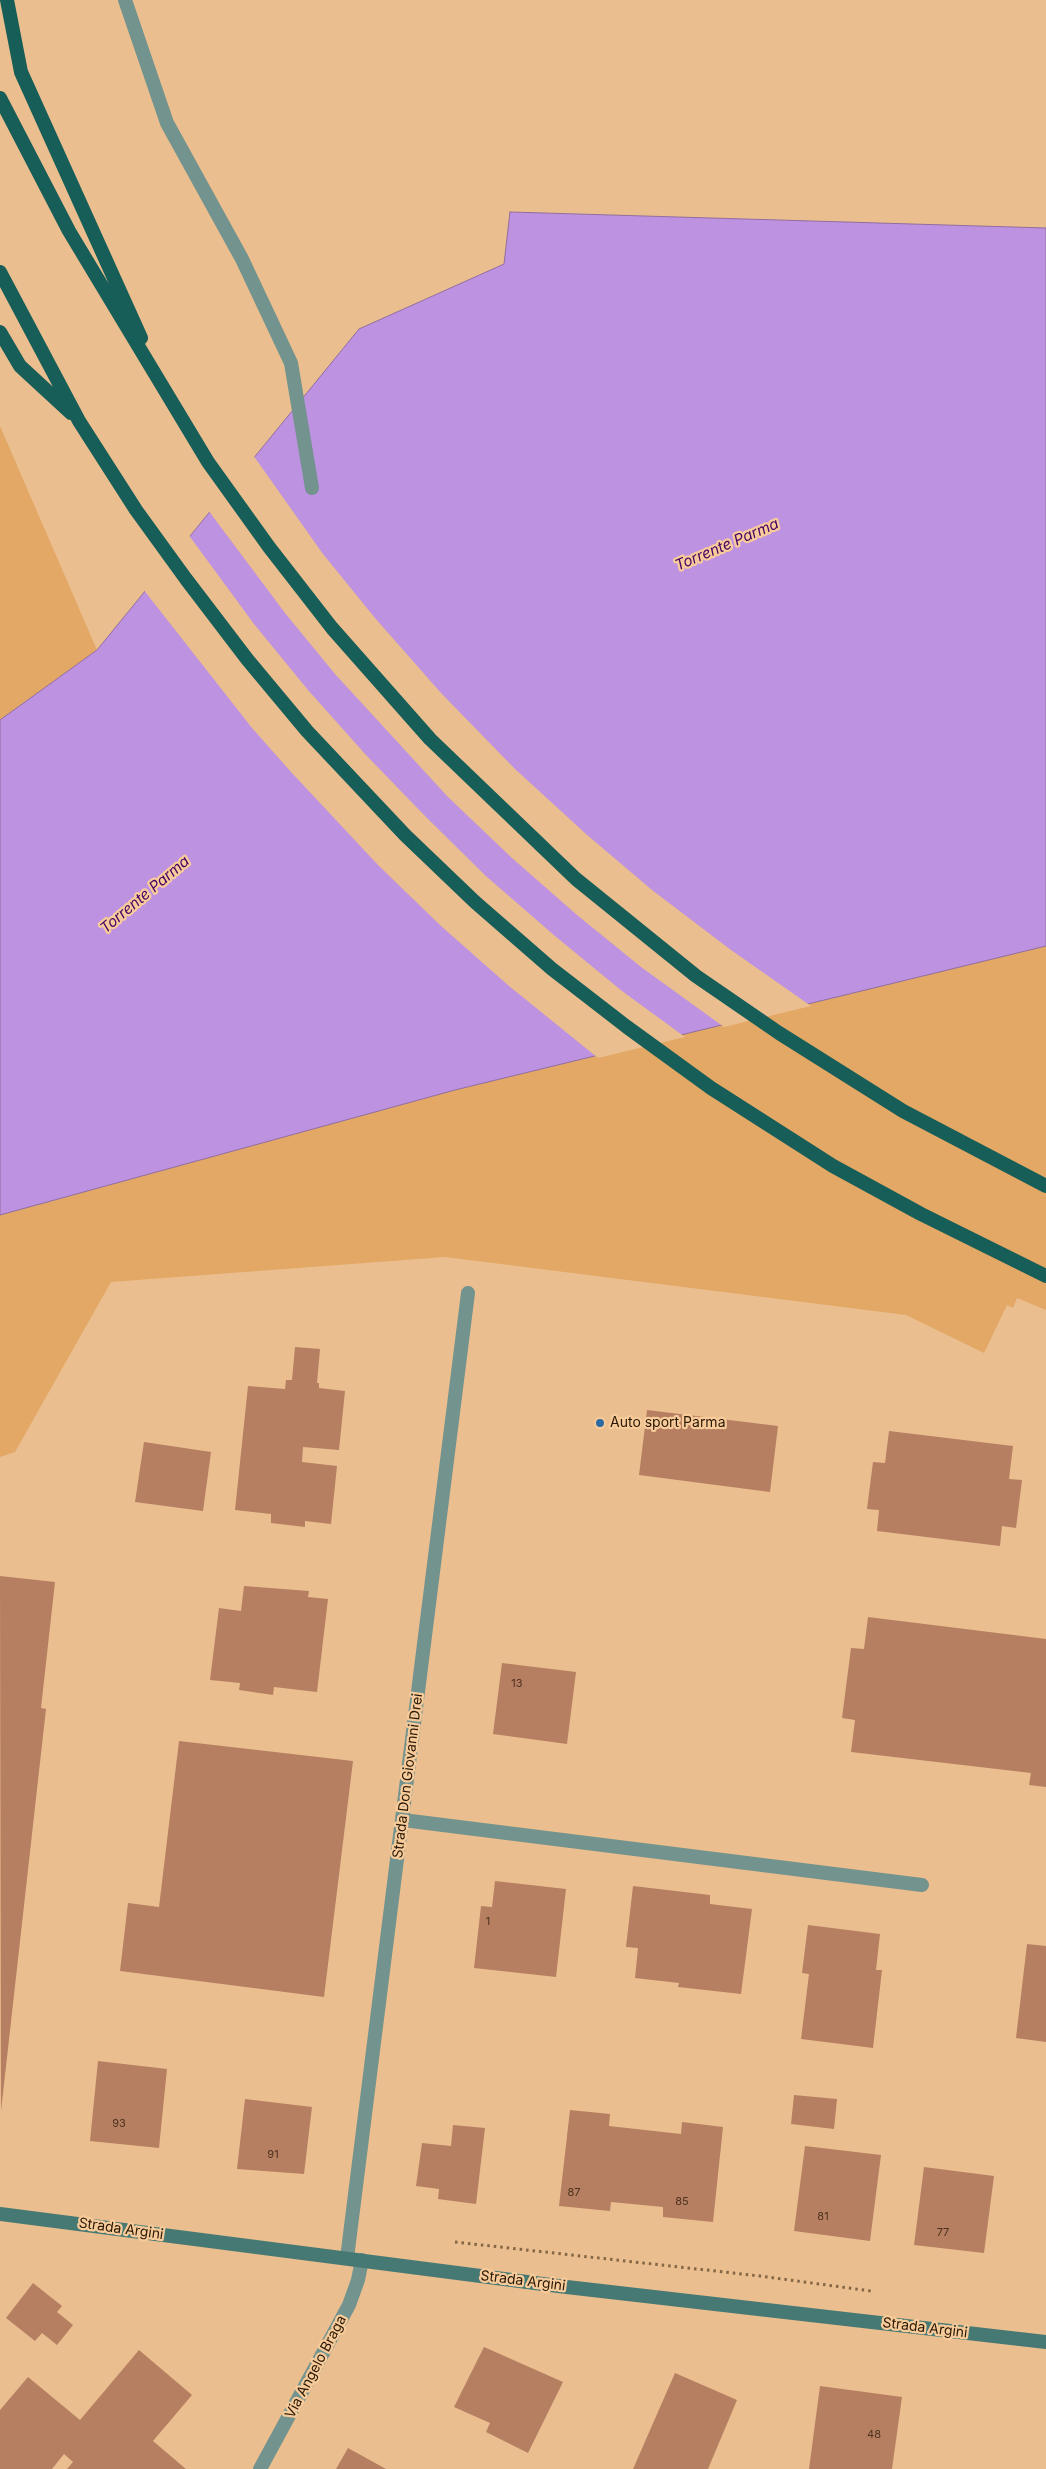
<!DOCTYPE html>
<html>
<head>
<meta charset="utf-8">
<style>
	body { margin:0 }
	canvas { display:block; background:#eabe8e }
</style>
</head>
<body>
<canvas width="1046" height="2469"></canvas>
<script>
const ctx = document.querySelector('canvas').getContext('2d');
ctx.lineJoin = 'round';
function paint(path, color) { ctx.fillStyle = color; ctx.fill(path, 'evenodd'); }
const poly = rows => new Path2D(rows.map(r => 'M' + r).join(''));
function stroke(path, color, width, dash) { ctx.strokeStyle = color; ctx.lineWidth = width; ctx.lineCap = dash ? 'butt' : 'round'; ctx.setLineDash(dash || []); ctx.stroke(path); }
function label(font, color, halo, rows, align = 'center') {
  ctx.font = font + ' Inter,sans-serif'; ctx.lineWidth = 4.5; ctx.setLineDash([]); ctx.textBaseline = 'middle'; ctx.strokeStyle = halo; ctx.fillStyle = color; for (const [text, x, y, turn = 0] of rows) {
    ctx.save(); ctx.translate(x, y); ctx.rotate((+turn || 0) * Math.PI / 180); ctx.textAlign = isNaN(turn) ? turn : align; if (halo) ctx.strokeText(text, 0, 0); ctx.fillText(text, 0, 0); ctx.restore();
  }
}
const green = poly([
	[0,426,97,650,0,720],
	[1046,946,1046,1310,1017,1298,1013,1308,1007,1305,984,1353,906,1315,445,1257,111,1282,15,1452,0,1457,0,1215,455,1090]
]);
const water = poly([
	[510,212,1046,228,1046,946,455,1090,0,1215,0,720,97,650,359,329,504,264,510,212]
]);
const pier = poly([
	[253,455,323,554,375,618,441,693,514,768,586,834,652,890,731,950,811,1006,724,1027,641,967,577,915,512,858,448,797,335,674,285,613,208,510],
	[188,534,254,624,308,690,366,755,426,817,487,877,555,936,622,991,685,1037,598,1058,509,986,441,926,378,865,291,772,252,728,143,589]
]);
const building = poly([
	[295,1347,320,1349,317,1383,319,1383,319,1388,345,1391,339,1450,303,1447,302,1462,337,1466,331,1524,305,1521,305,1527,271,1523,271,1514,235,1510,248,1386,285,1389,286,1380,292,1380],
	[647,1410,778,1426,770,1492,639,1475],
	[889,1431,1013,1446,1009,1479,1022,1480,1016,1528,1002,1526,1000,1546,877,1531,879,1510,867,1509,873,1462,885,1463],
	[144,1442,211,1452,203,1511,135,1502],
	[0,1576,55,1582,41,1708,46,1709,1,2111],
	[244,1586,309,1591,308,1597,328,1599,317,1692,274,1687,273,1695,239,1690,240,1683,210,1680,219,1608,241,1611],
	[868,1617,1046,1639,1046,1787,1029,1785,1031,1773,851,1752,855,1720,842,1718,851,1648,864,1649],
	[502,1663,576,1672,567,1744,493,1734],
	[179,1741,353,1761,324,1997,120,1971,128,1903,159,1907],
	[495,1881,566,1889,556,1977,474,1968,481,1906,492,1907],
	[633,1886,710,1895,710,1904,752,1909,741,1994,678,1987,679,1983,635,1978,638,1948,626,1947],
	[808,1925,880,1934,876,1970,882,1970,873,2048,801,2039,809,1974,802,1973],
	[1027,1944,1046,1946,1046,2042,1016,2038],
	[98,2061,167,2069,159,2148,90,2141],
	[794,2095,837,2099,834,2129,791,2124],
	[245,2099,312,2107,304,2174,237,2169],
	[570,2110,610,2114,609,2126,681,2134,682,2122,723,2127,713,2222,663,2217,663,2207,611,2202,610,2211,559,2206],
	[453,2125,485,2128,476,2204,438,2199,439,2189,416,2186,422,2143,451,2146],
	[805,2146,881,2155,870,2241,794,2231],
	[924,2167,994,2176,984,2253,914,2245],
	[33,2283,62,2306,57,2312,73,2325,57,2345,42,2333,35,2341,6,2318],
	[484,2347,563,2382,528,2453,486,2432,490,2423,454,2407],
	[139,2350,192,2395,153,2441,186,2469,67,2469,73,2462,64,2454,52,2469,0,2469,0,2410,28,2377,80,2420],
	[675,2373,737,2400,708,2469,633,2469],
	[820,2386,902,2397,892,2469,809,2469],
	[348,2448,386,2469,336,2469]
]);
const path = poly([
	[455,2242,760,2276,871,2291]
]);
const service = poly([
	[125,0,167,123,242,259,291,363,312,488]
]);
const minor = poly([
	[403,1820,922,1885],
	[347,2258,468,1293],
	[260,2469,349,2305,358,2280,362,2260]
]);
const secondary = poly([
	[0,2214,558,2286,1046,2342]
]);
const trunk = poly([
	[7,0,21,72,141,338],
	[0,98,69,231,208,462,269,547,332,628,430,739,576,879,696,976,779,1033,903,1111,1046,1186],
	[0,272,79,421,136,510,186,579,247,659,307,731,405,835,475,902,552,969,627,1027,711,1088,833,1166,921,1214,1046,1276],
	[0,332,20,366,71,413]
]);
const markers = [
	[600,1423,5,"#2c6aa1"]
];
const numberNames = [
	["13",517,1684],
	["1",488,1922],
	["93",119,2124],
	["91",273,2155],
	["87",574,2193],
	["85",682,2202],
	["81",823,2217],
	["77",943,2233],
	["48",874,2435]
];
const poiNames = [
	["Auto sport Parma",610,1423]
];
const streetNames = [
	["Strada Don Giovanni Drei",408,1776,-83],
	["Strada Argini",121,2229,8],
	["Strada Argini",523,2281,7],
	["Strada Argini",925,2328,7],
	["Via Angelo Braga",316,2367,-62]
];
const waterNames = [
	["Torrente Parma",727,545,-23],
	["Torrente Parma",145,895,-40]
];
paint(green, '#e3a865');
paint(water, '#bd92e1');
stroke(water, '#916e9f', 1);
paint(pier, '#eabe8e');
paint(building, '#b67f62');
stroke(path, '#836645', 3, [2.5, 4]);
stroke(service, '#73938f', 14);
stroke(minor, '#73938f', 14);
stroke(secondary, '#477974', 14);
stroke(trunk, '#175d58', 14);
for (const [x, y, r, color] of markers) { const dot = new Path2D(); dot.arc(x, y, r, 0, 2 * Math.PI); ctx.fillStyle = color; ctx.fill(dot); stroke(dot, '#f8cb9a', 2); }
label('11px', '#4c321d', null, numberNames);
label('14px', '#291906', '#f8cb9a', poiNames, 'left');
label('14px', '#291906', '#f8cb9a', streetNames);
label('italic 15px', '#430165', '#f8cb9a', waterNames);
</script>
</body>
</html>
